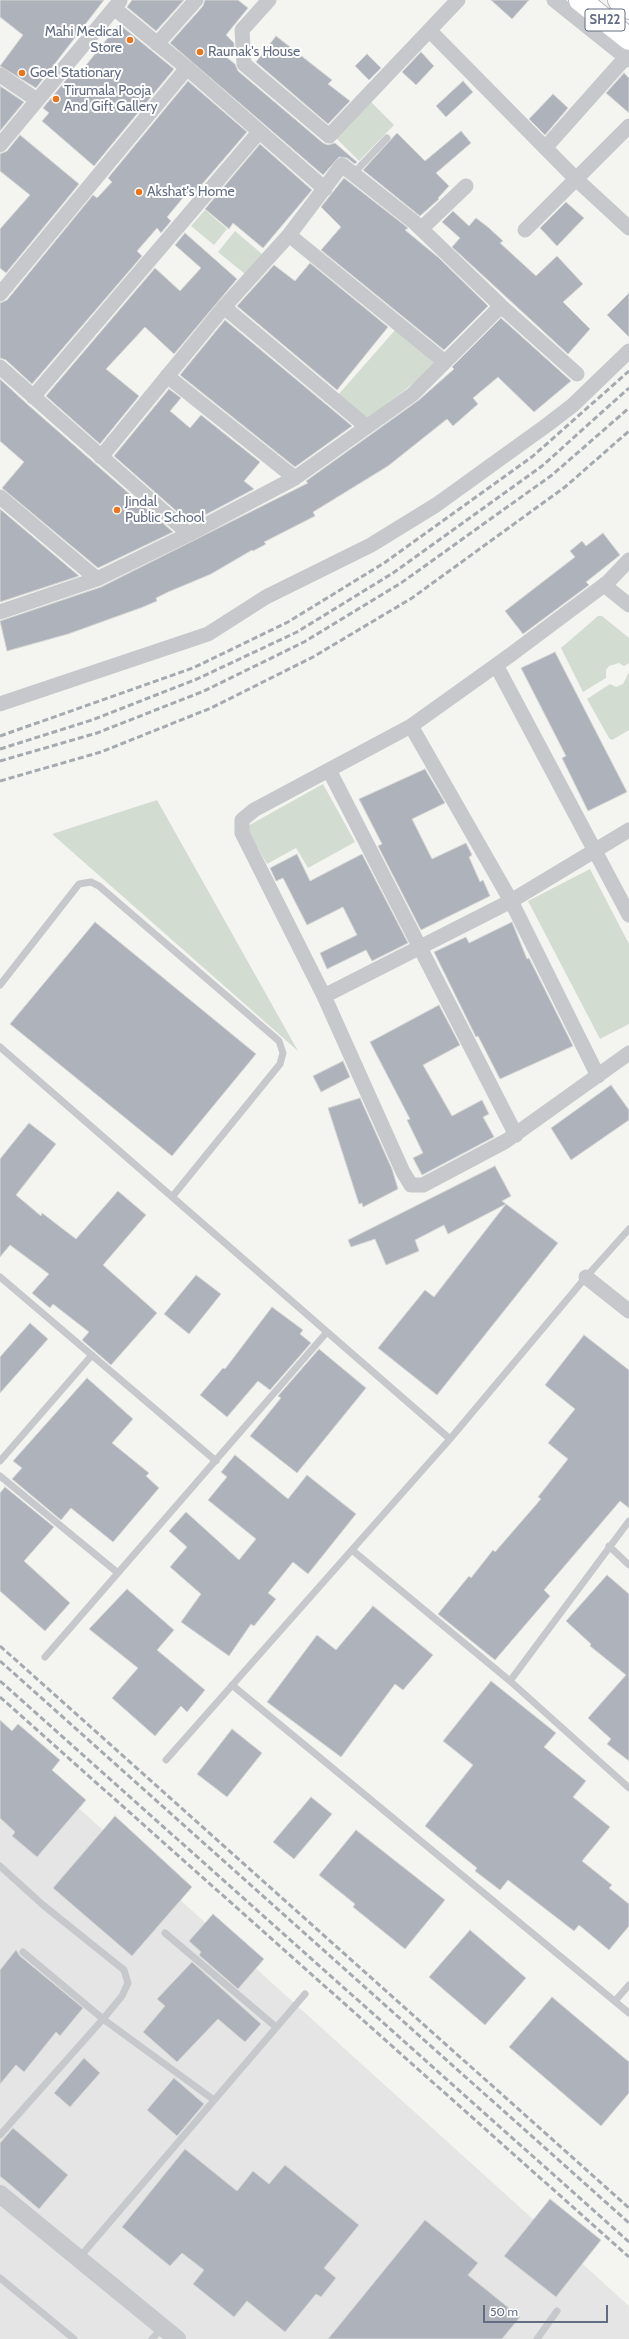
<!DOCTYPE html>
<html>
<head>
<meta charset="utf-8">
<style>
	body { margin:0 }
	#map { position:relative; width:629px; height:2339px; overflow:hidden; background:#f4f5f0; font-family:Cabin,sans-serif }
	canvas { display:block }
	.scale { position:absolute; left:483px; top:2305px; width:125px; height:18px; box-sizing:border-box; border:2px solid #626d83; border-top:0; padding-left:5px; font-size:12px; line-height:14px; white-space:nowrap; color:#626d83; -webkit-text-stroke:3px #fff; paint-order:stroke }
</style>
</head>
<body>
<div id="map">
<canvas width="629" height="2339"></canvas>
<div class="scale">50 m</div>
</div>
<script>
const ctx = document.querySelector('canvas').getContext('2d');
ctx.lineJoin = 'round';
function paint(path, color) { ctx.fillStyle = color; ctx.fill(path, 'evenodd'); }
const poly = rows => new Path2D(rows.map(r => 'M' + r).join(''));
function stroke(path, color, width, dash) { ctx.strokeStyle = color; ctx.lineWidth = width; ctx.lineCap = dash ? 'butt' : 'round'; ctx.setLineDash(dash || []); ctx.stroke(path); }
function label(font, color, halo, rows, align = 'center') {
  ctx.font = font + ' Cabin,sans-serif'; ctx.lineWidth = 4; ctx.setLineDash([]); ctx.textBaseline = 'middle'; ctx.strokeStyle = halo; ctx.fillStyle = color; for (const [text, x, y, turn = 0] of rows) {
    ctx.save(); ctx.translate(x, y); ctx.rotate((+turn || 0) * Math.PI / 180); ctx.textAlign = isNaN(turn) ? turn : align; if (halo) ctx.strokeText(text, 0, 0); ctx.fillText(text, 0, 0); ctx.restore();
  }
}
const built = poly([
	[0,1737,629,2306,629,2339,0,2339]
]);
const green = poly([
	[368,99,394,125,359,161,333,135],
	[205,210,227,229,214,245,191,226],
	[235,231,262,254,245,274,218,252],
	[396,329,437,365,366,420,338,395],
	[598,616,602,616,629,638,629,663,624,666,619,663,609,666,606,670,606,678,583,692,561,648],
	[629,672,629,730,612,740,609,738,587,699,610,684,616,687,623,684],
	[323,784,355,842,308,868,296,848,267,864,246,827],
	[157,800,298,1051,52,834],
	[590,869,629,944,629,1024,600,1039,528,901]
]);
const building = poly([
	[0,0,104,0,36,88,0,66,23,35,0,17,0,0],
	[132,0,184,0,156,31,127,7,132,0],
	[205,0,238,0,248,8,226,35,234,43,234,47,226,57,235,64,238,71,323,143,328,145,335,143,357,162,355,164,347,158,339,157,323,175,170,43,203,6,205,0],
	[491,0,529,0,512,19,491,0],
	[119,24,174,69,94,166,42,121,49,113,43,108,70,75,75,79,119,24],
	[276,36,332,80,328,84,350,101,328,124,256,62,276,36],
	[421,52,434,66,416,85,402,72,421,52],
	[367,54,381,68,369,80,355,66,367,54],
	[624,73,629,78,629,113,606,93,624,73],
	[188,81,247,132,191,197,187,193,167,217,171,221,161,233,157,228,137,251,142,256,32,384,6,360,0,358,0,303,7,300,93,195,97,198,112,182,108,178,188,81],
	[463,81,473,92,446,117,436,106,463,81],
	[0,86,24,102,0,131,0,86],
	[553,94,568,108,545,135,529,119,553,94],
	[461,131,471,143,436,173,449,186,438,198,439,199,420,216,363,170,397,133,425,161,461,131],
	[20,135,79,184,6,273,0,268,0,229,30,195,0,171,0,154,7,151,20,135],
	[260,144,312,190,263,248,233,223,229,229,205,209,260,144],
	[344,178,408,228,405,230,439,258,488,306,444,350,321,250,341,227,321,207,344,178],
	[566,202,584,218,557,246,540,228,566,202],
	[453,211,469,226,476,218,489,228,503,241,500,243,536,276,557,256,583,284,563,302,590,329,568,354,452,247,460,238,442,222,453,211],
	[185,233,237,279,174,354,145,327,106,369,139,396,100,444,46,396,155,268,180,291,201,268,175,245,185,233],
	[310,263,388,327,337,390,237,306,274,265,295,281,310,263],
	[629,293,629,337,607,315,629,293],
	[501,318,571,381,534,412,498,377,473,398,478,404,453,426,447,419,388,466,313,512,315,516,264,542,266,544,253,551,252,550,211,574,168,592,156,598,157,601,143,607,68,634,7,651,0,621,101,587,308,483,306,481,419,400,454,369,452,367,501,318],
	[225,320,352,426,295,467,180,375,225,320],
	[0,379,27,404,173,532,98,568,2,488,24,462,0,441,0,379],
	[169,389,181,398,170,411,190,428,201,415,260,462,244,481,254,489,190,523,114,456,169,389],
	[0,509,79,576,0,602,0,509],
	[603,533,620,555,586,582,589,585,523,634,505,611,575,557,570,551,582,541,586,546,603,533],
	[555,652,627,792,588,811,562,758,566,756,521,668,555,652],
	[425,769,445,803,412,819,432,859,466,843,472,855,469,857,480,882,483,880,490,896,421,930,378,846,382,844,359,799,425,769],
	[297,854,310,881,362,854,408,943,372,961,366,950,327,969,320,953,357,935,343,907,307,925,283,878,276,881,270,868,297,854],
	[95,922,256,1054,172,1156,10,1024,95,922],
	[512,922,527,959,529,958,573,1046,500,1079,478,1036,476,1037,434,952,466,937,469,943,512,922],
	[439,1005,460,1045,423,1065,452,1116,482,1100,489,1114,483,1117,494,1137,422,1175,413,1158,423,1153,407,1120,410,1119,370,1042,439,1005],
	[343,1061,350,1077,321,1092,313,1076,343,1061],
	[611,1085,629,1110,629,1120,571,1160,551,1128,611,1085],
	[360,1098,392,1169,398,1189,363,1207,362,1203,359,1204,328,1108,360,1098],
	[29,1123,56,1144,16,1195,41,1216,42,1213,76,1239,118,1191,146,1215,103,1265,157,1313,111,1365,82,1340,89,1332,53,1304,50,1308,32,1293,49,1274,10,1245,0,1257,0,1159,29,1123],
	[495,1166,511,1196,502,1201,558,1243,437,1395,378,1348,425,1290,434,1297,506,1204,448,1234,444,1225,415,1240,419,1251,386,1265,375,1239,351,1247,348,1240,495,1166],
	[196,1275,221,1294,189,1334,164,1314,196,1275],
	[272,1307,303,1330,300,1334,311,1343,270,1390,258,1381,227,1417,200,1395,223,1368,225,1369,272,1307],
	[30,1323,48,1339,0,1393,0,1357,30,1323],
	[584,1335,629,1370,629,1508,620,1501,544,1590,550,1596,495,1660,438,1614,469,1576,471,1578,493,1550,495,1552,541,1499,538,1497,568,1459,548,1443,575,1409,545,1385,584,1335],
	[319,1349,366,1388,297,1473,250,1436,281,1398,278,1396,319,1349],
	[87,1378,133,1419,112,1443,149,1473,146,1476,159,1488,113,1542,71,1508,61,1520,12,1479,22,1468,13,1461,87,1378],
	[235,1455,288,1499,307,1475,356,1514,308,1574,293,1562,268,1593,276,1599,254,1626,251,1624,229,1656,181,1622,201,1594,170,1567,187,1547,169,1531,186,1512,239,1560,256,1539,208,1500,227,1477,221,1472,235,1455],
	[5,1487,54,1527,24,1561,70,1603,45,1631,0,1591,0,1493,5,1487],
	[607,1575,629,1594,629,1761,607,1744,611,1739,588,1718,626,1675,590,1646,591,1644,566,1621,607,1575],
	[127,1589,174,1630,157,1650,205,1690,187,1712,181,1706,155,1736,112,1698,138,1668,89,1629,127,1589],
	[373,1606,433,1655,403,1690,395,1684,341,1757,267,1702,317,1635,336,1650,373,1606],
	[491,1681,556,1733,544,1747,586,1781,573,1797,610,1827,582,1861,612,1885,609,1888,629,1904,629,1926,609,1950,579,1925,574,1931,508,1880,500,1890,475,1871,477,1868,425,1826,473,1765,443,1741,491,1681],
	[0,1720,12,1731,18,1724,60,1760,52,1770,86,1800,37,1857,12,1836,15,1832,0,1818,0,1720],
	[232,1729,262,1753,227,1797,197,1774,232,1729],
	[311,1797,332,1814,294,1859,273,1842,311,1797],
	[115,1816,192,1887,132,1956,53,1888,115,1816],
	[356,1830,445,1900,405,1949,353,1907,355,1904,319,1875,356,1830],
	[213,1914,264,1959,238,1989,199,1955,201,1952,189,1941,213,1914],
	[470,1930,526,1978,485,2025,429,1977,470,1930],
	[16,1950,20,1956,83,2008,60,2036,56,2032,24,2072,16,2065,0,2084,0,1970,16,1950],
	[192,1962,261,2024,245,2042,218,2019,177,2062,143,2032,165,2006,157,1999,192,1962],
	[552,1997,629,2062,629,2093,601,2126,509,2047,552,1997],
	[84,2058,100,2073,70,2107,54,2093,84,2058],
	[174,2078,204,2104,177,2136,147,2110,174,2078],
	[13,2128,68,2175,39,2209,0,2176,0,2143,13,2128],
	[185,2149,237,2191,253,2171,269,2184,285,2165,359,2225,324,2268,336,2278,321,2297,316,2294,285,2332,247,2301,234,2317,193,2284,204,2270,182,2253,170,2266,122,2227,185,2149],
	[550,2199,601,2240,556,2297,504,2256,550,2199],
	[425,2220,478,2263,468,2275,520,2317,502,2339,328,2339,425,2220]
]);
const service = poly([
	[353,174,387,138],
	[0,985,79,884,91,882,99,886,279,1041,283,1053,280,1064,172,1197],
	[0,1047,450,1439],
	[0,1277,216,1461],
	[0,1461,92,1355],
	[0,1476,118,1573],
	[609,1546,629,1565],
	[352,1550,510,1681,629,1788],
	[45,1657,327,1332],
	[510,1681,629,1521],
	[232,1685,629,2013],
	[166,1760,450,1439,586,1277,629,1229],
	[0,1866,43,1905,124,1970,128,1983,122,1996,103,2019,0,2135],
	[165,1933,276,2027],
	[23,1952,103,2019,214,2100],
	[615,2001,629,1985],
	[79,2258,305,1994],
	[0,2278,74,2339],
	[152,2339,163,2327],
	[537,2339,557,2311]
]);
const minor = poly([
	[269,0,242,30,244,64,329,136,458,0],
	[554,0,629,60],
	[114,8,187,68,325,189],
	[430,31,576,179,629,228],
	[157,44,196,0],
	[0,75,37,100],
	[0,145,120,1],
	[545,148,626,57],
	[421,229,466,186],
	[525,230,629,126],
	[289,235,445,362],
	[0,294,187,68],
	[224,307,367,427],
	[0,367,189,534],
	[167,376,295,478],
	[33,397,259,132],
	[101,457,224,307,289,235,342,165,414,222,501,306,577,374],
	[0,497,97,579],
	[629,560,608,582,509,656,411,726,254,810,242,820,242,833,324,996,403,1172,411,1185,423,1185,506,1141,629,1053],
	[604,585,629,605],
	[0,612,97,579,189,534,295,478,413,394,501,306],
	[496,665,629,915],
	[0,704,208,634,266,597,371,545,436,505,547,425,573,405,629,351],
	[411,726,511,901,598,1076],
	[329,770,516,1135],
	[324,996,511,901,629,830],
	[586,1277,629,1311]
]);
const tertiary = poly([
	[0,2194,177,2339]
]);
const trunk = poly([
	[580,0,629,39],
	[619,0,629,8]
]);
const rail = poly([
	[0,736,193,668,288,622,384,563,533,456,629,371],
	[0,749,92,720,197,679,297,632,393,573,542,466,629,388],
	[0,761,97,733,204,691,304,642,401,583,552,475,629,408],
	[0,781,101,752,211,708,313,657,412,598,565,487,629,431],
	[0,1646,629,2208],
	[0,1661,629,2223],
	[0,1681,629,2242],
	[0,1697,629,2257]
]);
const markers = [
	[130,40,4,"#eb7519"],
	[200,52,4,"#eb7519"],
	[22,73,4,"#eb7519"],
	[56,99,4,"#eb7519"],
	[139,192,4,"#eb7519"],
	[117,510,4,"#eb7519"]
];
const shields = [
	[605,20,40]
];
const shieldNames = [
	["SH22",605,20]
];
const poiNames = [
	["Mahi Medical",122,32,"right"],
	["Store",122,48,"right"],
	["Raunak's House",208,52],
	["Goel Stationary",30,73],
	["Tirumala Pooja",64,91],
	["And Gift Gallery",64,107],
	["Akshat's Home",147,192],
	["Jindal",125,502],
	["Public School",125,518]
];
paint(built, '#e4e5e4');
paint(green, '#d3dcd1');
paint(building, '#aeb3bb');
stroke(building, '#d5d5d3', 1);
stroke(trunk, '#b8b9bd', 24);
stroke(service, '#c6c8cc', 7);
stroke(minor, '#c6c8cc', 15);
stroke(tertiary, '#c6c8cc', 18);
stroke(trunk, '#fff', 22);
stroke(rail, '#a5a9b0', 3, [6, 3]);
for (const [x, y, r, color] of markers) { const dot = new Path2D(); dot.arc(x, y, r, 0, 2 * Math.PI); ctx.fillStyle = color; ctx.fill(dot); stroke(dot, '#fff', 1.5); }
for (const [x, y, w] of shields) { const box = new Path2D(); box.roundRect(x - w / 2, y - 11, w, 22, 3); ctx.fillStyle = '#fff'; ctx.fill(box); stroke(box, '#626d83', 1); }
label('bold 13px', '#626d83', null, shieldNames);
label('14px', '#626d83', '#fff', poiNames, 'left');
</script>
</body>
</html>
